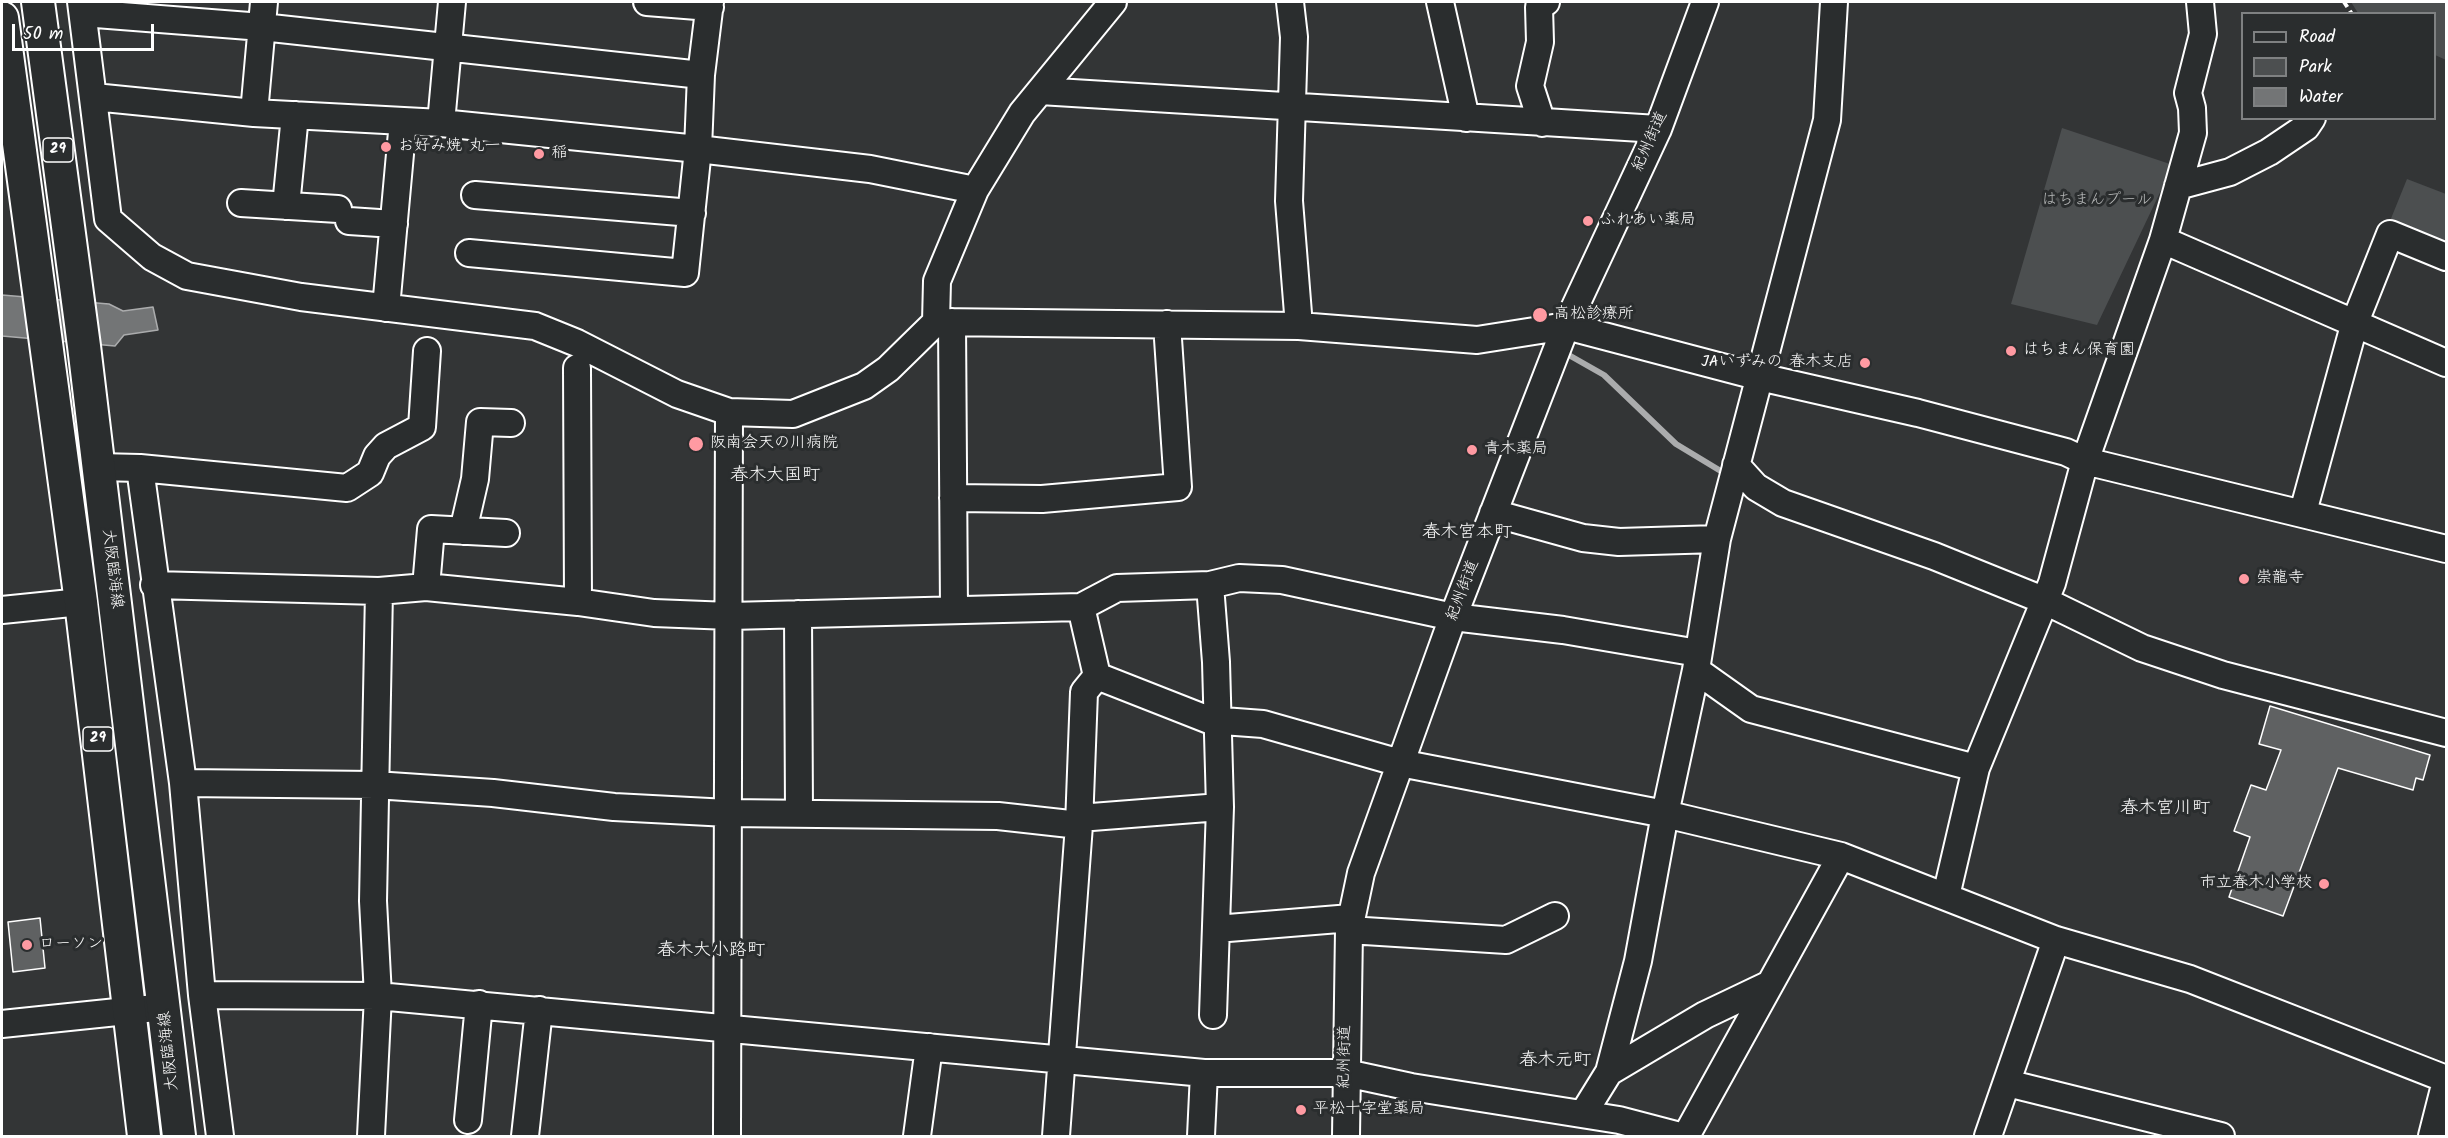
<!DOCTYPE html>
<html>
<head>
<meta charset="utf-8">
<style>
	body { margin:0 }
	#map { position:relative; width:2448px; height:1138px; overflow:hidden; background:#333536; font-family:Kalam,sans-serif }
	canvas { display:block }
	.frame { position:absolute; inset:0; border:3px solid #fff; pointer-events:none }
	.legend { position:absolute; left:2241px; top:12px; width:195px; height:108px; box-sizing:border-box; background:#2a2d2e; border:2px solid #7f8182; margin:0; padding:8px 10px; list-style:none; font-size:18px; color:#fff }
	.legend li { display:flex; align-items:center; gap:12px; height:30px }
	.legend b { width:30px; border:2px solid #7f8182 }
	.scale { position:absolute; left:12px; top:24px; width:142px; height:27px; box-sizing:border-box; border:3px solid #fff; border-top:0; padding-left:8px; font-size:18px; line-height:21px; white-space:nowrap; color:#fff; -webkit-text-stroke:4px #2a2d2e; paint-order:stroke }
</style>
</head>
<body>
<div id="map">
<canvas width="2448" height="1138"></canvas>
<div class="frame"></div>
<ul class="legend">
<li><b style="height:8px;background:#2a2d2e"></b>Road</li>
<li><b style="height:16px;background:#4c4f50"></b>Park</li>
<li><b style="height:16px;background:#737576"></b>Water</li>
</ul>
<div class="scale">50 m</div>
</div>
<script>
const ctx = document.querySelector('canvas').getContext('2d');
ctx.lineJoin = 'round';
function paint(path, color) { ctx.fillStyle = color; ctx.fill(path, 'evenodd'); }
const poly = rows => new Path2D(rows.map(r => 'M' + r).join(''));
function stroke(path, color, width, dash) { ctx.strokeStyle = color; ctx.lineWidth = width; ctx.lineCap = dash ? 'butt' : 'round'; ctx.setLineDash(dash || []); ctx.stroke(path); }
function label(font, color, halo, rows, align = 'center') {
  ctx.font = font + ' Kalam,"Klee One",sans-serif'; ctx.lineWidth = 6; ctx.setLineDash([]); ctx.textBaseline = 'middle'; ctx.strokeStyle = halo; ctx.fillStyle = color; for (const [text, x, y, turn = 0] of rows) {
    ctx.save(); ctx.translate(x, y); ctx.rotate((+turn || 0) * Math.PI / 180); ctx.textAlign = isNaN(turn) ? turn : align; if (halo) ctx.strokeText(text, 0, 0); ctx.fillText(text, 0, 0); ctx.restore();
  }
}
const green = poly([
	[2351,2,2446,2,2446,60,2435,55,2434,14,2358,13],
	[2062,128,2173,165,2097,325,2011,304],
	[2407,179,2446,194,2446,246,2390,221]
]);
const water = poly([
	[2,295,109,304,123,311,153,307,158,330,124,335,115,346,2,336,2,295]
]);
const stream = poly([
	[1567,354,1604,375,1676,444,1724,473]
]);
const building = poly([
	[2270,706,2430,755,2423,780,2416,778,2413,790,2338,768,2283,916,2229,897,2250,837,2234,831,2251,785,2266,790,2281,750,2259,744,2270,706],
	[40,918,45,968,13,972,8,922,40,918]
]);
const path = poly([
	[2344,2,2352,14]
]);
const minor = poly([
	[81,2,108,219,152,257,187,276,301,297,535,326,577,343,677,394,729,412,793,414,864,386,888,369,936,322,937,281,975,190,1022,113,1113,2],
	[647,2,710,7],
	[1290,2,1294,37,1289,201,1299,326],
	[1440,2,1466,118],
	[83,13,262,27,701,75],
	[1040,91,1658,129],
	[94,97,254,113,441,123,698,149,870,169,975,190],
	[254,113,264,2],
	[441,123,452,2],
	[1542,123,1530,86,1540,42,1539,7,1546,2],
	[2178,186,2230,172,2269,152,2306,127,2312,118],
	[475,195,692,213],
	[241,203,338,209],
	[286,206,295,115],
	[349,221,394,224],
	[2163,240,2446,363],
	[469,253,685,273,698,149,701,75,710,2],
	[386,308,403,121],
	[936,322,1299,326,1477,340,1566,326,1760,377,1918,413,2066,452,2085,461,2446,549],
	[952,322,954,610],
	[577,368,578,602],
	[1736,465,1756,487,1783,503,1934,556,2043,600,2142,648,2223,675,2446,733],
	[98,467,140,468,183,783,202,995,220,1136],
	[140,468,347,488,370,473,377,456,386,446,422,427,427,351],
	[953,498,1042,499,1178,487,1167,324],
	[2303,512,2355,322,2390,234,2446,257],
	[1493,513,1583,538,1619,542,1717,539],
	[463,531,475,479,480,422,511,423],
	[154,585,379,591,426,587,578,602,654,613,730,616,1081,607,1117,588,1210,585,1239,578,1282,580,1453,617,1563,630,1698,653],
	[1210,585,1216,662,1220,807,1213,1015],
	[426,587,431,529,506,533],
	[1081,607,1097,676],
	[2,610,81,602],
	[798,614,799,813],
	[1696,670,1751,709,1976,768],
	[1097,676,1209,720,1263,724,1400,763,1665,814,1841,856,2056,940,2190,979,2446,1079],
	[183,783,375,785,493,793,614,807,728,813,998,816,1079,825],
	[1079,818,1220,807],
	[1946,896,1976,768,2052,583,2085,461,2163,240,2193,133,2192,108,2188,93,2203,34,2200,2],
	[1216,929,1351,918],
	[1349,930,1506,940,1555,916],
	[202,995,378,996,1204,1073,1346,1073,1411,1087,1619,1120,1680,1136],
	[2,1024,165,1007],
	[1609,1072,1705,1015,1770,984],
	[2007,1083,2221,1136],
	[1583,1114,1609,1072,1638,961,1665,814,1696,670,1717,539,1827,120,1834,2],
	[468,1120,479,1004],
	[371,1136,378,996,373,901,379,591],
	[525,1136,539,1010],
	[727,1136,729,412],
	[917,1136,929,1047],
	[1056,1136,1079,825,1084,692,1097,676],
	[1201,1136,1204,1073],
	[1346,1136,1349,930,1361,873,1453,617,1566,326,1658,129,1705,2],
	[1686,1136,1841,856],
	[1988,1136,2056,940],
	[2432,1136,2446,1081]
]);
const major = poly([
	[38,2,84,346,179,1136],
	[2,18,81,602,144,1136]
]);
const markers = [
	[386,147,6,"#ff9aa2"],
	[539,154,6,"#ff9aa2"],
	[1588,221,6,"#ff9aa2"],
	[1540,315,8,"#ff9aa2"],
	[2011,351,6,"#ff9aa2"],
	[1865,363,6,"#ff9aa2"],
	[696,444,8,"#ff9aa2"],
	[1472,450,6,"#ff9aa2"],
	[2244,579,6,"#ff9aa2"],
	[2324,884,6,"#ff9aa2"],
	[27,945,6,"#ff9aa2"],
	[1301,1110,6,"#ff9aa2"]
];
const shields = [
	[58,150,30],
	[98,739,30]
];
const shieldNames = [
	["29",58,150],
	["29",98,739]
];
const streetNames = [
	["紀州街道",1651,142,-66],
	["大阪臨海線",111,569,83],
	["紀州街道",1464,591,-69],
	["大阪臨海線",170,1051,-96],
	["紀州街道",1346,1057,-89]
];
const poiNames = [
	["お好み焼 丸一",398,147],
	["稲",551,154],
	["ふれあい薬局",1600,221],
	["高松診療所",1554,315],
	["はちまん保育園",2023,351],
	["JAいずみの 春木支店",1853,363,"right"],
	["阪南会天の川病院",710,444],
	["青木薬局",1484,450],
	["崇龍寺",2256,579],
	["市立春木小学校",2312,884,"right"],
	["ローソン",39,945],
	["平松十字堂薬局",1313,1110]
];
const parkNames = [
	["はちまんプール",2097,201]
];
const neighbourhoodNames = [
	["春木大国町",775,477],
	["春木宮本町",1467,534],
	["春木宮川町",2165,810],
	["春木大小路町",711,952],
	["春木元町",1555,1062]
];
paint(green, '#4c4f50');
paint(water, '#737576');
stroke(water, '#abacad', 1.5);
stroke(stream, '#abacad', 6);
paint(building, '#5f6162');
stroke(building, '#fff', 1.5);
stroke(minor, '#fff', 30);
stroke(major, '#fff', 36);
stroke(path, '#fff', 4, [6, 4.5]);
stroke(minor, '#2a2d2e', 26);
stroke(major, '#2a2d2e', 32);
for (const [x, y, r, color] of markers) { const dot = new Path2D(); dot.arc(x, y, r, 0, 2 * Math.PI); ctx.fillStyle = color; ctx.fill(dot); stroke(dot, '#2a2d2e', 2); }
for (const [x, y, w] of shields) { const box = new Path2D(); box.roundRect(x - w / 2, y - 12, w, 24, 4.5); ctx.fillStyle = '#2a2d2e'; ctx.fill(box); stroke(box, '#fff', 1.5); }
label('bold 15px', '#fff', null, shieldNames);
label('16px', '#fff', '#2a2d2e', streetNames);
label('16px', '#fff', '#2a2d2e', poiNames, 'left');
label('16px', '#b7b9b9', '#2a2d2e', parkNames);
label('18px', '#fff', '#2a2d2e', neighbourhoodNames);
</script>
</body>
</html>
